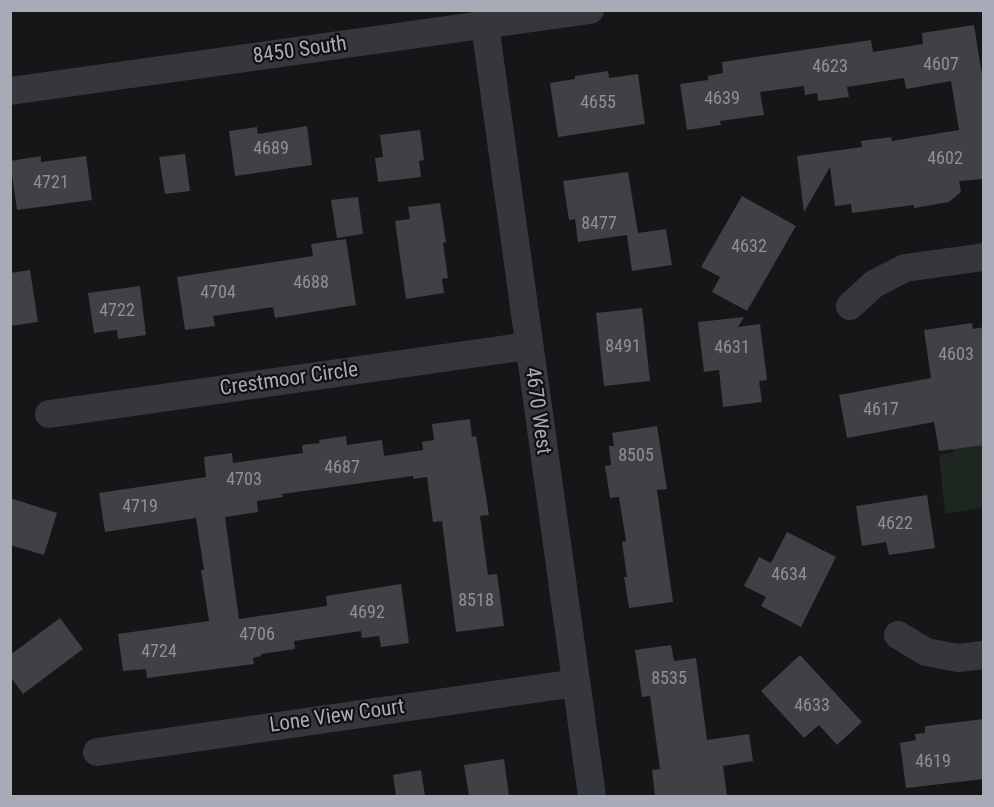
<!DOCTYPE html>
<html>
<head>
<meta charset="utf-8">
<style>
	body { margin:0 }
	#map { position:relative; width:994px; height:807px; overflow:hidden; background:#161618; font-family:"Roboto Condensed",sans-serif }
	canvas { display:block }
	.frame { position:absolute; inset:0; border:12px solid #a7abb8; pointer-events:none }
</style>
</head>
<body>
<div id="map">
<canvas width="994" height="807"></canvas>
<div class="frame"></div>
</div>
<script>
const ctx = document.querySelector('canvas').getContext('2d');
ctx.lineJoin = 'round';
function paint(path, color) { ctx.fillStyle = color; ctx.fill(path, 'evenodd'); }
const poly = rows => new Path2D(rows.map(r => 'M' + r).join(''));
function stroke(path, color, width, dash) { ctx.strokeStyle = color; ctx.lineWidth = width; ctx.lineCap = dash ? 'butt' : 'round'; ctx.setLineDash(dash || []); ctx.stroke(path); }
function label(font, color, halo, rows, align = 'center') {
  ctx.font = font + ' "Roboto Condensed",sans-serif'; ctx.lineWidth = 4.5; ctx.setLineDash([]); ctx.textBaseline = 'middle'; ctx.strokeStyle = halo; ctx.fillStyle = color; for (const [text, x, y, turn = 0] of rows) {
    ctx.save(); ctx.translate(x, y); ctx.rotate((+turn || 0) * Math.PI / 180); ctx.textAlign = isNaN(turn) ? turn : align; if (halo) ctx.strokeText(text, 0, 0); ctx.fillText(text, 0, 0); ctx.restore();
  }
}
const green = poly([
	[950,410,980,417,984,446,983,508,945,514,939,455,953,452]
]);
const building = poly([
	[974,25,984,87,984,179,959,181,961,192,949,202,914,208,914,205,852,213,851,204,835,206,830,167,804,212,797,156,862,147,861,141,891,137,892,141,959,130,951,81,906,89,904,78,847,87,849,97,818,101,817,93,805,95,804,86,760,92,764,115,720,121,721,125,687,130,680,84,708,80,708,76,723,73,722,62,871,40,873,52,923,44,922,33],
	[608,71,609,78,638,74,645,124,558,137,550,83,575,79,575,76],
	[307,126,312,165,235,176,229,131,257,127,258,134],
	[420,130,424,160,419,161,421,177,378,182,375,158,383,157,380,135],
	[185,154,190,191,165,194,159,157],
	[41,156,41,162,86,156,92,200,17,210,10,161],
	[628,172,638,233,666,229,672,265,632,271,627,235,578,242,575,219,569,220,563,181],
	[742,196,796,226,747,311,712,292,720,277,701,267],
	[358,197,363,234,337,238,331,200],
	[440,203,446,242,443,243,448,278,442,279,444,293,406,299,395,221,410,219,408,207],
	[346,239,356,305,275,318,273,307,213,316,215,326,185,330,177,277,313,256,311,244],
	[30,270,38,322,10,326,10,273],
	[140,286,146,335,118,339,117,330,94,333,88,293],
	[642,308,650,381,604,386,596,313],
	[744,317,738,327,760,324,767,380,759,381,762,402,723,407,719,370,704,372,698,322],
	[972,323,973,329,984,327,984,445,939,451,934,422,847,438,839,395,931,378,924,330],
	[470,419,472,437,476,436,489,515,480,516,488,575,497,574,504,626,456,632,442,521,433,522,427,477,413,479,413,476,282,494,283,497,257,501,258,512,225,517,239,619,327,606,326,596,401,584,409,643,381,647,379,636,362,638,361,631,294,641,295,649,261,654,261,656,253,658,254,664,147,678,146,669,123,671,118,634,209,621,201,570,204,570,196,518,105,532,99,493,206,477,204,457,232,453,233,463,303,453,302,445,320,443,319,440,346,436,347,445,382,440,384,456,423,450,422,442,434,440,432,424],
	[657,426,667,489,657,490,673,602,629,608,624,577,627,577,622,542,626,541,619,497,610,498,605,466,611,465,609,446,614,446,612,433],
	[927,495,935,548,889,555,886,542,862,546,856,506],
	[10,498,57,513,44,555,10,545],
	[787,532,836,557,801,627,761,606,766,597,744,586,759,557,771,563],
	[60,618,83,649,23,694,10,676,10,655],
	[671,645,674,661,696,658,707,740,749,734,753,761,723,766,727,796,655,796,652,770,660,769,650,696,642,697,635,650],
	[800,655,862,722,837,745,819,725,804,738,761,691],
	[984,719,984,779,906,788,900,743,916,740,915,734,925,733,925,726],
	[504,759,509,796,469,796,464,765],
	[421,770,425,796,396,796,393,775]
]);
const street = poly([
	[485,25,592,796],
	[10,91,590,10],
	[850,306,874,284,905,268,984,257],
	[49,414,528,346],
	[898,635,926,652,958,658,984,655],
	[97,752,576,683]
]);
const numberNames = [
	["4607",941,65],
	["4623",830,67],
	["4639",722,99],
	["4655",598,103],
	["4689",271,149],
	["4602",945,159],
	["4721",51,183],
	["8477",599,224],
	["4632",749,247],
	["4688",311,283],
	["4704",218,293],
	["4722",117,311],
	["8491",623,347],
	["4631",732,348],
	["4603",956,355],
	["4617",881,410],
	["8505",636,456],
	["4687",342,468],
	["4703",244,480],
	["4719",140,507],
	["4622",895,524],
	["4634",789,575],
	["8518",476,601],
	["4692",367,613],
	["4706",257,635],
	["4724",159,652],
	["8535",669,679],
	["4633",812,706],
	["4619",933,762]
];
const streetNames = [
	["8450 South",300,51,-8],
	["Crestmoor Circle",289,380,-8],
	["4670 West",537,411,82],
	["Lone View Court",337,717,-8]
];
paint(green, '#1d261f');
paint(building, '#404045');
stroke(street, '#36373d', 28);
label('18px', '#8d909b', null, numberNames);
label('21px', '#a7abb8', '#111113', streetNames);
</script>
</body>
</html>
